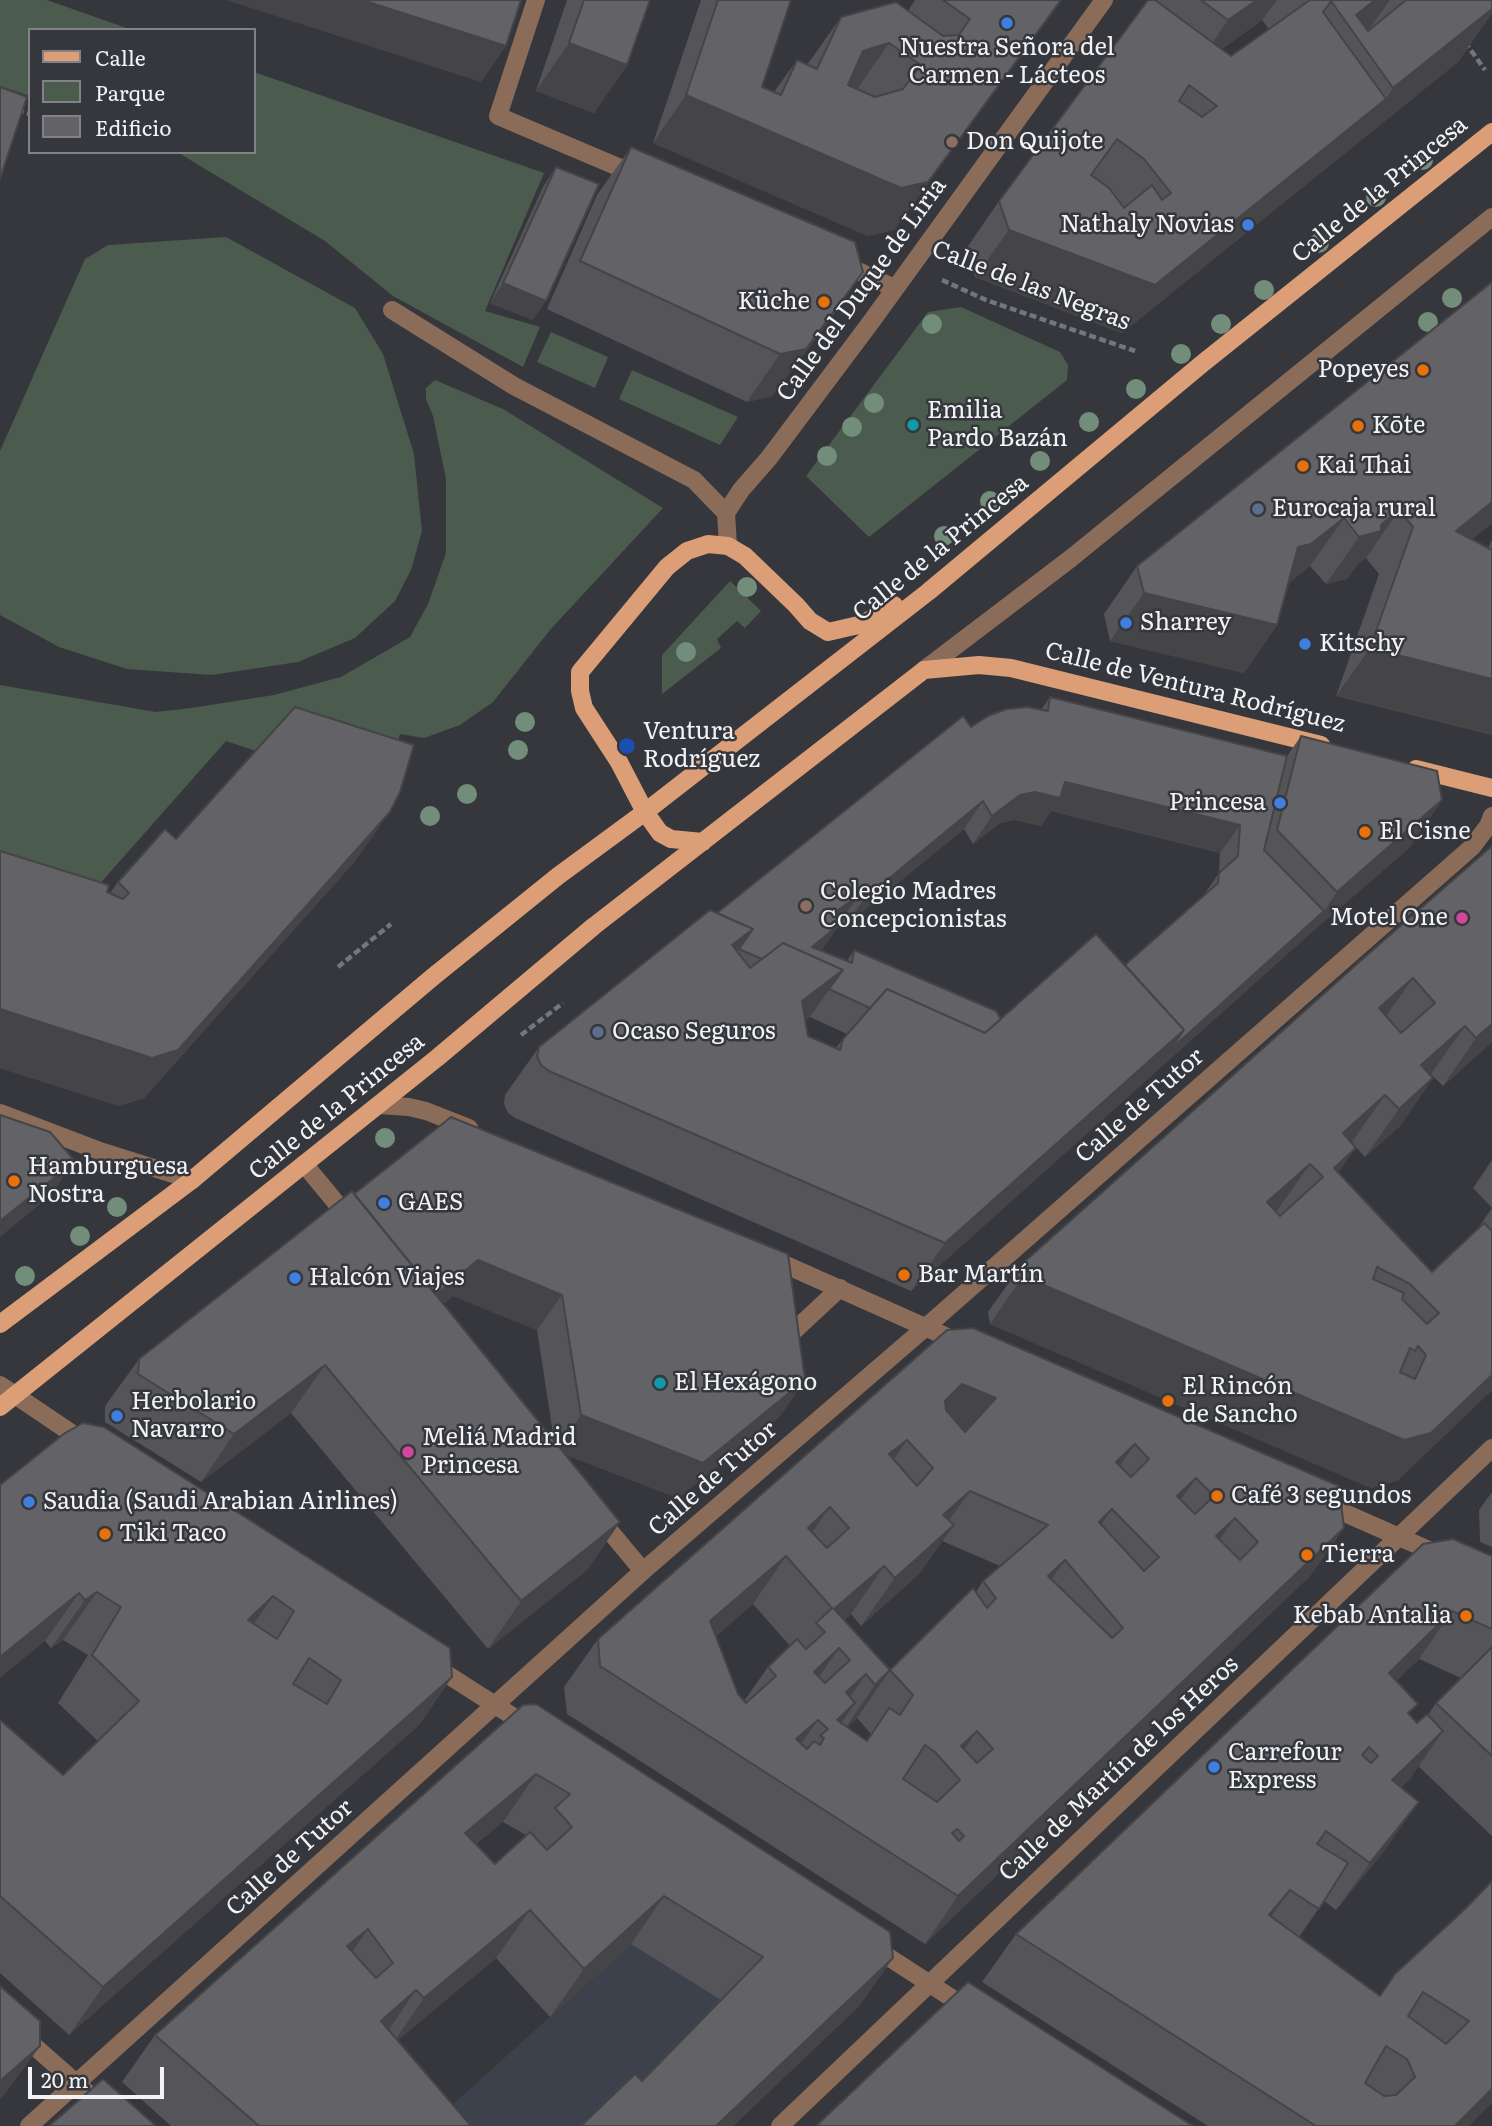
<!DOCTYPE html>
<html>
<head>
<meta charset="utf-8">
<style>
	body { margin:0 }
	#map { position:relative; width:1492px; height:2126px; overflow:hidden; background:#35373c; font-family:Literata,serif }
	canvas { display:block }
	.legend { position:absolute; left:28px; top:28px; width:228px; height:126px; box-sizing:border-box; background:#35373c; border:2px solid #808286; margin:0; padding:9px 12px; list-style:none; font-size:21px; color:#f1f3f6 }
	.legend li { display:flex; align-items:center; gap:14px; height:35px }
	.legend b { width:35px; border:2px solid #808286 }
	.scale { position:absolute; left:28px; top:2067px; width:136px; height:32px; box-sizing:border-box; border:4px solid #f1f3f6; border-top:0; padding-left:9px; font-size:21px; line-height:24px; white-space:nowrap; color:#f1f3f6; -webkit-text-stroke:5px #35373c; paint-order:stroke }
</style>
</head>
<body>
<div id="map">
<canvas width="1492" height="2126"></canvas>
<ul class="legend">
<li><b style="height:9px;background:#dc9e76"></b>Calle</li>
<li><b style="height:19px;background:#4b5b4e"></b>Parque</li>
<li><b style="height:19px;background:#626267"></b>Edificio</li>
</ul>
<div class="scale">20 m</div>
</div>
<script>
const ctx = document.querySelector('canvas').getContext('2d');
ctx.lineJoin = 'round';
function paint(path, color) { ctx.fillStyle = color; ctx.fill(path, 'evenodd'); }
const poly = rows => new Path2D(rows.map(r => 'M' + r).join(''));
function stroke(path, color, width, dash) { ctx.strokeStyle = color; ctx.lineWidth = width; ctx.lineCap = dash ? 'butt' : 'round'; ctx.setLineDash(dash || []); ctx.stroke(path); }
function label(font, color, halo, rows, align = 'center') {
  ctx.font = font + ' Literata,serif'; ctx.lineWidth = 5; ctx.setLineDash([]); ctx.textBaseline = 'middle'; ctx.strokeStyle = halo; ctx.fillStyle = color; for (const [text, x, y, turn = 0] of rows) {
    ctx.save(); ctx.translate(x, y); ctx.rotate((+turn || 0) * Math.PI / 180); ctx.textAlign = isNaN(turn) ? turn : align; if (halo) ctx.strokeText(text, 0, 0); ctx.fillText(text, 0, 0); ctx.restore();
  }
}
const built = poly([
	[701,1880,856,1980,859,2006,733,2126,429,2126]
]);
const green = poly([
	[0,0,47,0,132,30,30,30,30,96,0,86],
	[254,72,544,173,485,311,540,327,523,367,393,296,325,241,177,152,254,152],
	[226,237,355,308,383,354,414,454,422,531,411,570,395,601,355,638,298,662,212,675,127,669,59,647,0,615,0,451,85,259,108,245],
	[961,307,1060,352,1068,365,1067,380,869,537,806,476,928,312],
	[551,332,608,357,595,388,537,362],
	[632,370,738,417,720,445,619,399],
	[435,380,503,409,663,508,550,630,493,702,460,725,424,738,400,734,381,793,226,741,89,896,0,867,0,685,156,712,191,708,274,695,341,677,410,637,428,604,446,553,446,479,433,416,426,399,426,388],
	[730,581,761,611,745,628,737,621,717,639,721,648,662,694,662,655]
]);
const path = poly([
	[1465,42,1485,70],
	[17,110,30,114],
	[942,280,986,300,1135,351],
	[338,967,391,924],
	[521,1035,563,1003]
]);
const minor = poly([
	[536,0,498,116,637,175],
	[843,264,894,288],
	[392,310,514,386,694,480,726,513],
	[728,546,726,513,741,490,769,458,871,322,1104,0],
	[924,670,1070,559,1492,217],
	[379,1105,409,1107,426,1111,469,1128],
	[0,1113,97,1150,192,1180],
	[304,1164,347,1216],
	[768,1257,963,1344],
	[781,1343,840,1288],
	[0,1385,86,1443],
	[1322,1503,1440,1555],
	[598,1517,643,1571],
	[434,1666,531,1728],
	[873,1947,970,2010],
	[0,2016,125,2126],
	[29,2126,643,1571,926,1327,1472,847,1488,826,1492,816],
	[780,2126,1492,1448]
]);
const major = poly([
	[1416,769,1492,788],
	[703,842,671,839,660,833,645,812,619,762,584,708,580,691,580,672,667,567,687,551,708,544,728,546,745,556,796,605,810,621,828,632,863,624,894,605],
	[0,1324,192,1180,434,976,558,876,645,812,928,592,1203,363,1492,132],
	[0,1407,437,1058,594,926,924,670,979,665,1011,668,1321,745]
]);
const trees = [
	[1423,160],
	[1376,197],
	[1319,243],
	[1264,290],
	[1452,298],
	[1428,322],
	[932,324],
	[1221,324],
	[1181,354],
	[1136,389],
	[874,403],
	[1089,422],
	[852,427],
	[827,456],
	[1040,461],
	[990,501],
	[944,536],
	[747,587],
	[686,652],
	[525,722],
	[518,750],
	[467,794],
	[430,816],
	[385,1138],
	[117,1207],
	[80,1236],
	[25,1276]
];
const wall = poly([
	[567,0,650,0,627,65,594,113,536,91],
	[701,0,791,0,762,87,774,92,797,60,807,65,841,17,908,11,915,0,1062,0,894,230,868,236,653,143],
	[1148,0,1492,0,1492,13,1458,62,1122,333,975,277,966,249,999,201],
	[1262,20,1269,29,1231,56,1222,49],
	[631,147,863,272,830,320,772,396,747,402,547,309,597,195],
	[556,167,533,320,490,303,543,187],
	[1492,282,1492,523,1472,539,1488,548,1492,540,1492,735,1336,696,1379,574,1366,558,1357,565,1347,579,1326,584,1310,566,1289,583,1277,625,1244,673,1110,641,1104,614,1137,566],
	[1050,697,1287,756,1301,736,1442,800,1409,848,1304,939,911,1291,515,1118,508,1113,504,1104,505,1095,539,1047,717,913,971,727,1041,710],
	[1051,811,1220,853,1219,873,1203,896,1125,965,1001,1019,854,950,847,961,821,951,840,922,844,927,964,829,973,844,1000,823,1015,820,1041,826],
	[810,1017,847,1034,836,1048,808,1036,805,1021],
	[176,839,356,860,144,1098,119,1106,0,1068,0,851,110,893,118,882],
	[1492,846,1492,1042,1443,1086,1431,1074,1430,1075,1433,1078,1400,1126,1365,1157,1354,1145,1338,1172,1432,1272,1479,1228,1478,1228,1492,1208,1492,1390,1397,1481,1371,1488,990,1324,988,1312,1022,1264],
	[1492,1160,1492,1208,1473,1188],
	[354,1194,805,1380,780,1416,678,1498,566,1455,620,1522,587,1570,488,1649,291,1413,201,1482,105,1422,105,1406,139,1359],
	[453,1296,537,1330,554,1440,443,1304],
	[947,1330,1344,1528,1310,1576,925,1944,567,1714,564,1687,598,1639],
	[942,1541,1000,1566,983,1581,976,1592,890,1670,844,1620,851,1614,861,1626,920,1573],
	[753,1604,790,1646,768,1667,744,1701,738,1694,716,1636],
	[857,1718,871,1734,866,1740,847,1727],
	[65,1433,452,1677,419,1725,69,2035,0,1973,0,1720,63,1775,98,1741,58,1703,88,1655,63,1640,51,1648,45,1641],
	[1492,1492,1492,1547,1480,1542,1479,1510],
	[1492,1556,1492,1836,1418,1766,1410,1779,1401,1787,1385,1850,1336,1910,1324,1901,1299,1937,1380,1996,1466,1908,1492,2102,1469,2126,1208,2126,982,1982,1016,1934],
	[1419,1659,1461,1678,1436,1703,1428,1715,1417,1723,1410,1715,1396,1681],
	[523,1705,893,1958,859,2006,733,2126,581,2126,642,2081,721,2000,631,1944,550,2017,496,1958,398,2040,471,2126,171,2126,122,2082,155,2035],
	[503,1822,526,1835,495,1864,476,1844]
]);
const shadedWall = poly([
	[226,0,362,0,506,46,481,82],
	[1061,0,1062,0,894,230,868,236,653,143,686,95,901,188],
	[1257,0,1277,0,1262,20,1195,68,1228,20],
	[1375,0,1390,0,1367,32,1356,15],
	[1492,9,1492,13,1458,62,1122,333,975,277,1009,230,1155,285,1386,99,1393,88],
	[569,43,627,65,594,113,536,91],
	[889,43,856,91,830,99,863,51],
	[863,272,830,320,772,396,747,402,780,354],
	[503,283,546,301,533,320,490,303],
	[1492,502,1492,523,1422,579,1456,531],
	[1399,510,1366,558,1357,565,1347,579,1326,584,1359,537,1381,525],
	[1344,518,1310,566,1277,592,1298,547],
	[1144,593,1277,625,1244,673,1110,641],
	[1370,648,1492,679,1492,735,1336,696],
	[1065,782,1240,825,1220,853,1051,811,1041,826,1015,820,1000,823,973,844,992,816,1020,795],
	[1442,800,1409,848,1304,939,911,1291,945,1243,1184,1030,1324,911,1337,892],
	[983,801,964,829,844,927,864,899],
	[390,812,356,860,144,1098,119,1106,0,1068,0,1009],
	[860,894,840,922,813,942,833,914],
	[841,923,821,951,812,947],
	[753,929,719,977,732,945],
	[843,970,809,1018,769,1049,802,1001],
	[1413,978,1379,1026,1379,1008],
	[1492,1024,1492,1042,1443,1086,1476,1038],
	[1465,1026,1431,1074,1395,1105,1421,1065],
	[1433,1078,1400,1126,1365,1157,1399,1109],
	[1385,1095,1351,1143,1343,1133],
	[1356,1148,1322,1195,1334,1168],
	[75,1161,50,1196,0,1237,0,1221],
	[1310,1164,1276,1212,1267,1202],
	[478,1260,562,1295,537,1330,453,1296,399,1339,424,1304],
	[1023,1276,1404,1440,1492,1375,1492,1390,1397,1481,1371,1488,990,1324],
	[325,1365,291,1413,201,1482,234,1434],
	[805,1380,780,1416,678,1498,556,1451,581,1415],
	[962,1384,996,1398,963,1446,929,1432,911,1448,945,1401],
	[907,1440,874,1488,889,1454],
	[1135,1444,1101,1492,1116,1462],
	[1196,1478,1163,1525,1143,1543,1177,1496],
	[970,1491,936,1538,943,1515],
	[830,1507,796,1555,808,1528],
	[1112,1509,1078,1557,1099,1522],
	[1235,1518,1201,1566,1216,1536],
	[620,1522,587,1570,488,1649,521,1601],
	[954,1525,920,1573,861,1626,895,1578],
	[1344,1528,1310,1576,925,1944,958,1896],
	[786,1556,753,1604,677,1669,710,1621],
	[1065,1560,1031,1608,1048,1576],
	[884,1566,851,1614,818,1642,825,1632,834,1609],
	[97,1592,63,1640,51,1648,85,1600],
	[79,1593,45,1641,0,1678,0,1657],
	[273,1596,240,1644,248,1620],
	[1452,1611,1419,1659,1355,1721,1389,1673],
	[839,1648,806,1696,814,1672],
	[890,1670,857,1718,842,1733,875,1685],
	[866,1674,832,1722,846,1692],
	[452,1677,419,1725,69,2035,103,1987],
	[855,1703,822,1751,837,1720],
	[818,1720,784,1767,796,1739],
	[977,1731,951,1769,961,1746],
	[1443,1731,1410,1779,1358,1827,1392,1780],
	[536,1774,503,1822,432,1881,465,1833],
	[1419,1802,1385,1850,1336,1910,1370,1863],
	[1290,1890,1256,1938,1269,1915],
	[664,1896,631,1944,550,2017,584,1969],
	[530,1910,496,1958,391,2046,424,1998],
	[368,1929,335,1977,347,1946],
	[893,1958,859,2006,733,2126,716,2126],
	[416,1990,383,2038,381,2021],
	[40,2046,6,2093,0,2099,0,2081],
	[1492,2089,1492,2102,1469,2126,1455,2126]
]);
const building = poly([
	[362,0,521,0,506,46,362,0],
	[584,0,650,0,627,65,569,43,584,0],
	[718,0,791,0,762,87,781,95,797,60,817,69,841,17,896,2,943,36,959,35,970,19,943,0,1061,0,928,182,901,188,686,95,718,0],
	[889,43,921,65,903,89,875,97,848,85,863,51,889,43],
	[1148,0,1155,0,1231,56,1310,0,1332,0,1323,12,1386,99,1155,285,1009,230,999,201,1148,0],
	[1189,85,1217,106,1202,117,1179,101,1189,85],
	[1117,139,1144,159,1171,193,1162,200,1152,185,1124,208,1109,188,1091,175,1117,139],
	[1201,0,1257,0,1228,20,1201,0],
	[1332,0,1375,0,1356,15,1368,31,1406,0,1492,0,1492,9,1393,88,1331,1,1332,0],
	[0,87,27,97,0,179,0,87],
	[631,147,855,242,863,272,806,349,780,354,580,261,631,147],
	[556,167,599,184,546,301,503,283,556,167],
	[1492,282,1492,502,1456,531,1492,550,1492,679,1370,648,1413,527,1399,510,1381,525,1381,531,1359,537,1344,518,1311,544,1298,547,1277,625,1144,593,1137,566,1492,282],
	[1050,697,1287,756,1264,850,1324,911,1170,1050,1184,1030,1125,965,1218,883,1219,873,1238,856,1240,825,1065,782,1060,798,1035,792,1020,795,992,816,983,801,864,899,860,894,833,914,841,923,812,947,852,963,854,950,996,1011,1001,1019,985,1033,887,989,870,1008,829,989,843,970,783,943,762,959,739,949,753,929,717,913,963,716,971,727,988,716,1007,709,1028,707,1048,711,1050,697],
	[295,707,414,745,400,792,390,812,178,1050,152,1058,0,1009,0,851,109,885,107,892,123,899,129,893,118,882,165,829,176,839,295,707],
	[1301,736,1437,771,1442,800,1337,892,1277,830,1301,736],
	[1492,846,1492,1024,1476,1038,1465,1026,1421,1065,1433,1078,1399,1109,1385,1095,1343,1133,1356,1148,1334,1168,1432,1272,1484,1223,1492,1231,1492,1375,1431,1433,1404,1440,1023,1276,1022,1264,1366,956,1492,846],
	[1413,978,1435,1003,1401,1033,1379,1008,1413,978],
	[1310,1164,1323,1177,1280,1216,1267,1202,1310,1164],
	[1377,1267,1410,1284,1439,1313,1427,1324,1402,1299,1404,1293,1373,1279,1377,1267],
	[1418,1346,1426,1355,1415,1379,1400,1372,1410,1348,1415,1351,1418,1346],
	[710,910,753,929,732,945,750,968,783,943,843,970,802,1001,808,1036,840,1050,843,1039,887,989,985,1033,1096,934,1184,1030,945,1243,549,1071,541,1065,537,1056,539,1047,710,910],
	[0,1115,50,1132,75,1161,0,1221,0,1115],
	[451,1117,788,1254,805,1380,703,1463,581,1415,562,1295,478,1260,436,1295,354,1194,451,1117],
	[352,1191,620,1522,521,1601,325,1365,234,1434,138,1374,139,1359,352,1191],
	[973,1328,1339,1486,1344,1528,958,1896,600,1666,598,1639,947,1330,973,1328],
	[962,1384,996,1398,965,1432,946,1410,945,1401,962,1384],
	[907,1440,933,1468,917,1486,889,1454,907,1440],
	[1135,1444,1149,1459,1131,1477,1116,1462,1135,1444],
	[1196,1478,1214,1496,1195,1514,1177,1496,1196,1478],
	[970,1491,1048,1525,983,1581,996,1598,987,1608,973,1588,890,1670,834,1609,884,1566,895,1578,954,1525,943,1515,970,1491],
	[830,1507,849,1528,827,1548,808,1528,830,1507],
	[1112,1509,1159,1557,1144,1571,1099,1522,1112,1509],
	[1235,1518,1258,1542,1240,1560,1216,1536,1235,1518],
	[786,1556,832,1608,816,1623,825,1632,806,1649,797,1639,768,1667,776,1676,746,1703,738,1694,710,1621,786,1556],
	[1065,1560,1123,1628,1112,1638,1048,1576,1065,1560],
	[839,1648,850,1660,825,1683,814,1672,839,1648],
	[890,1670,913,1695,900,1715,889,1708,867,1741,837,1720,855,1703,846,1692,866,1674,875,1685,890,1670],
	[818,1720,828,1729,820,1736,824,1738,820,1745,814,1741,807,1749,796,1739,818,1720],
	[977,1731,993,1749,977,1763,961,1746,977,1731],
	[925,1745,935,1752,960,1780,937,1802,903,1779,925,1745],
	[957,1829,964,1836,959,1841,952,1833,957,1829],
	[83,1423,104,1427,450,1648,452,1677,103,1987,0,1896,0,1720,63,1775,139,1701,92,1655,121,1607,97,1592,85,1600,79,1593,0,1657,0,1485,65,1433,83,1423],
	[273,1596,294,1611,277,1639,248,1620,273,1596],
	[309,1658,341,1680,327,1704,293,1684,309,1658],
	[1453,1539,1492,1556,1492,1629,1452,1611,1389,1673,1418,1704,1408,1713,1417,1723,1427,1714,1443,1731,1392,1780,1419,1802,1370,1863,1326,1831,1317,1844,1348,1863,1319,1909,1290,1890,1269,1915,1380,1996,1395,1974,1466,1908,1492,1881,1492,2089,1455,2126,1316,2126,1016,1934,1423,1544,1453,1539],
	[1369,1747,1378,1756,1371,1763,1362,1755,1369,1747],
	[1423,1992,1469,2021,1446,2044,1408,2016,1423,1992],
	[1386,2046,1407,2059,1415,2077,1396,2095,1384,2096,1365,2083,1386,2046],
	[1492,1647,1492,1756,1436,1703,1492,1647],
	[536,1704,890,1932,893,1958,716,2126,581,2126,635,2074,642,2081,763,1957,664,1896,584,1969,530,1910,424,1998,416,1990,381,2021,471,2126,259,2126,155,2035,523,1705,536,1704],
	[536,1774,570,1794,555,1808,572,1827,547,1850,530,1832,495,1864,465,1833,536,1774],
	[368,1929,393,1963,376,1978,347,1946,368,1929],
	[968,1982,1193,2126,816,2126,968,1982],
	[0,1986,40,2021,40,2046,0,2081,0,1986],
	[103,2079,156,2126,49,2126,103,2079]
]);
const markers = [
	[1007,23,7,"#3f7fe0"],
	[952,142,7,"#8d6e63"],
	[1248,225,7,"#3f7fe0"],
	[824,302,7,"#e8710a"],
	[1423,370,7,"#e8710a"],
	[913,425,7,"#0f9aa8"],
	[1358,426,7,"#e8710a"],
	[1303,466,7,"#e8710a"],
	[1258,509,7,"#5c6f8a"],
	[1126,623,7,"#3f7fe0"],
	[1305,644,7,"#3f7fe0"],
	[627,746,9,"#1a4fb4"],
	[1280,803,7,"#3f7fe0"],
	[1365,832,7,"#e8710a"],
	[806,906,7,"#8d6e63"],
	[1462,918,7,"#d1479c"],
	[598,1032,7,"#5c6f8a"],
	[14,1181,7,"#e8710a"],
	[384,1203,7,"#3f7fe0"],
	[904,1275,7,"#e8710a"],
	[295,1278,7,"#3f7fe0"],
	[660,1383,7,"#0f9aa8"],
	[1168,1401,7,"#e8710a"],
	[117,1416,7,"#3f7fe0"],
	[408,1452,7,"#d1479c"],
	[1217,1496,7,"#e8710a"],
	[29,1502,7,"#3f7fe0"],
	[105,1534,7,"#e8710a"],
	[1307,1555,7,"#e8710a"],
	[1466,1616,7,"#e8710a"],
	[1214,1767,7,"#3f7fe0"]
];
const poiNames = [
	["Nuestra Señora del",1007,48,"center"],
	["Carmen - Lácteos",1007,76,"center"],
	["Don Quijote",966,142],
	["Nathaly Novias",1234,225,"right"],
	["Küche",810,302,"right"],
	["Popeyes",1409,370,"right"],
	["Emilia",927,411],
	["Pardo Bazán",927,439],
	["Kōte",1372,426],
	["Kai Thai",1317,466],
	["Eurocaja rural",1272,509],
	["Sharrey",1140,623],
	["Kitschy",1319,644],
	["Ventura",643,732],
	["Rodríguez",643,760],
	["Princesa",1266,803,"right"],
	["El Cisne",1379,832],
	["Colegio Madres",820,892],
	["Concepcionistas",820,920],
	["Motel One",1448,918,"right"],
	["Ocaso Seguros",612,1032],
	["Hamburguesa",28,1167],
	["Nostra",28,1195],
	["GAES",398,1203],
	["Bar Martín",918,1275],
	["Halcón Viajes",309,1278],
	["El Hexágono",674,1383],
	["El Rincón",1182,1387],
	["de Sancho",1182,1415],
	["Herbolario",131,1402],
	["Navarro",131,1430],
	["Meliá Madrid",422,1438],
	["Princesa",422,1466],
	["Café 3 segundos",1231,1496],
	["Saudia (Saudi Arabian Airlines)",43,1502],
	["Tiki Taco",119,1534],
	["Tierra",1321,1555],
	["Kebab Antalia",1452,1616,"right"],
	["Carrefour",1228,1753],
	["Express",1228,1781]
];
const streetNames = [
	["Calle de la Princesa",1380,190,-39],
	["Calle de las Negras",1031,286,21],
	["Calle del Duque de Liria",862,290,-54],
	["Calle de la Princesa",941,548,-39],
	["Calle de Ventura Rodríguez",1195,688,14],
	["Calle de Tutor",1140,1106,-41],
	["Calle de la Princesa",337,1107,-39],
	["Calle de Tutor",713,1479,-41],
	["Calle de Martín de los Heros",1119,1769,-43],
	["Calle de Tutor",290,1858,-42]
];
paint(built, '#3c414b');
paint(green, '#4b5b4e');
stroke(path, '#74767b', 4.5, [7, 3.5]);
stroke(minor, '#8a6c58', 18);
stroke(major, '#dc9e76', 18);
ctx.fillStyle = '#728e7a';
for (const [x, y] of trees) { ctx.beginPath(); ctx.arc(x, y, 10, 0, 2 * Math.PI); ctx.fill(); }
paint(wall, '#545459');
paint(shadedWall, '#454548');
paint(building, '#626267');
stroke(building, '#454548', 2);
for (const [x, y, r, color] of markers) { const dot = new Path2D(); dot.arc(x, y, r, 0, 2 * Math.PI); ctx.fillStyle = color; ctx.fill(dot); stroke(dot, '#35373c', 2.5); }
label('24px', '#f1f3f6', '#35373c', poiNames, 'left');
label('24px', '#f1f3f6', '#35373c', streetNames);
</script>
</body>
</html>
